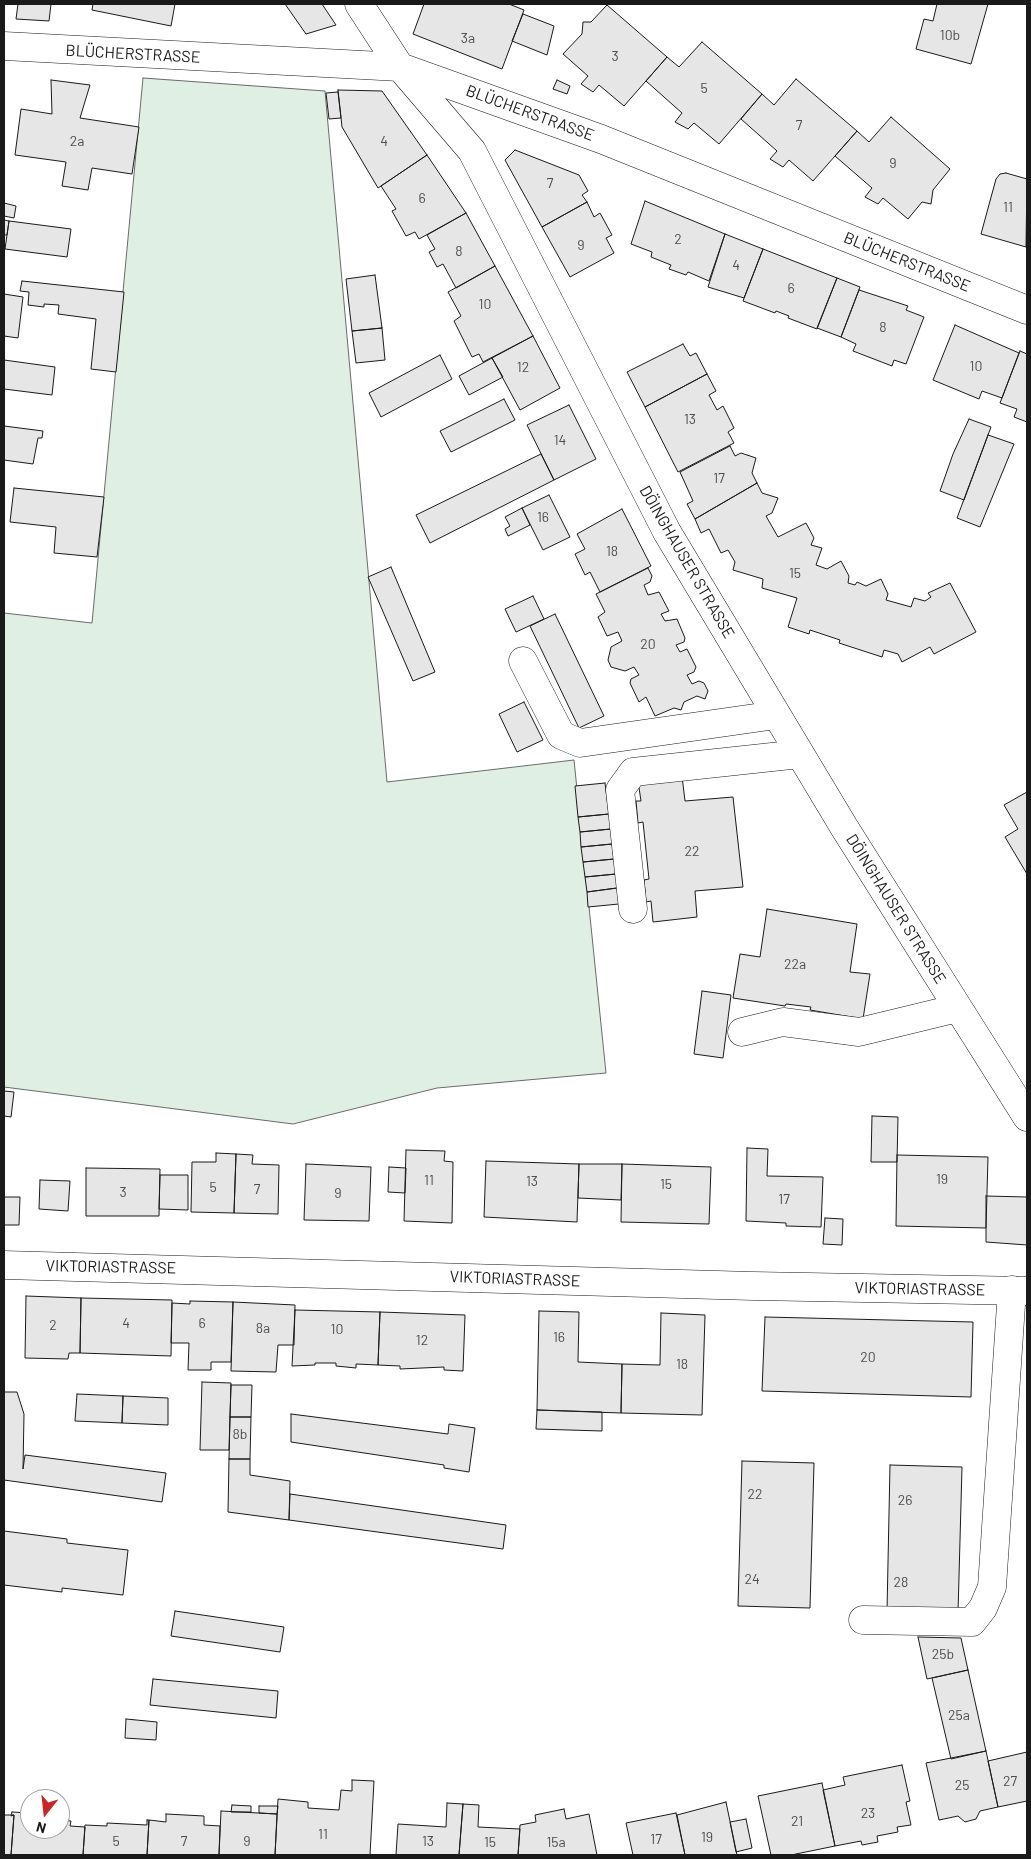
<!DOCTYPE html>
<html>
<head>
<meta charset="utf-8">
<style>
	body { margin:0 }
	#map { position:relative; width:1031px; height:1859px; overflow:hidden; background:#fff; font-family:Barlow,sans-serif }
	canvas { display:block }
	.frame { position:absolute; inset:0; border:5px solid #1a1a1a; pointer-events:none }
	.north { position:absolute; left:20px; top:1789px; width:50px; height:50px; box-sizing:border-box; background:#fff; border:1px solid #a3a3a3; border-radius:50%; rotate:196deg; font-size:14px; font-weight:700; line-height:20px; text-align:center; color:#1a1a1a }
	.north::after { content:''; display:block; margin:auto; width:18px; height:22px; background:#c62828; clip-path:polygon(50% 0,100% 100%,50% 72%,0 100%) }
</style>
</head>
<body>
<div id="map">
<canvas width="1031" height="1859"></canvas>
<div class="frame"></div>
<div class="north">N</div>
</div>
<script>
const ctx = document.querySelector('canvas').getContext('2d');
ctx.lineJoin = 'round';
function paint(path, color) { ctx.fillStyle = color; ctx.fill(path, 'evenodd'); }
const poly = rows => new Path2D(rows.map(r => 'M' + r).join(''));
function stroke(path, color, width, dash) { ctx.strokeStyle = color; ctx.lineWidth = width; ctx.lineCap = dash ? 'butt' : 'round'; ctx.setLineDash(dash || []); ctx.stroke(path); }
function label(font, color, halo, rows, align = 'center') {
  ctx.font = font + ' Barlow,sans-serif'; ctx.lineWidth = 4; ctx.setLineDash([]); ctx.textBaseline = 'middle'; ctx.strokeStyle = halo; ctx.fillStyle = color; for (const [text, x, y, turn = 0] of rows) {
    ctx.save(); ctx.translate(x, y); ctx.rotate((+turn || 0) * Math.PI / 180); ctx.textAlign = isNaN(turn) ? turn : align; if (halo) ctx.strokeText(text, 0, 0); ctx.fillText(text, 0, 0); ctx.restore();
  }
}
const green = poly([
	[143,78,325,91,387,782,574,760,606,1073,437,1088,293,1124,4,1087,4,613,92,623,143,78]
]);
const building = poly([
	[18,4,51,4,49,21,16,19,18,4],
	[93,4,175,4,171,26,92,10,93,4],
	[285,4,322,4,336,25,306,34,285,4],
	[424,4,509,4,524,10,502,69,413,34,424,4],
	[937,4,988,4,971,64,916,49,924,19,933,21,937,4],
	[607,5,667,57,624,106,599,85,593,92,581,84,588,76,563,54,582,34,583,22,591,22,607,5],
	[523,14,554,26,547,55,512,41,523,14],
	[702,42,762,94,719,144,694,123,688,129,675,122,682,113,646,81,667,57,679,67,702,42],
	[796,79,857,131,813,181,789,160,783,167,770,159,777,151,741,119,762,94,774,105,796,79],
	[51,80,90,85,80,118,139,127,132,174,92,168,88,190,62,186,66,162,15,155,21,109,52,114,51,80],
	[557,80,570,86,567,94,553,89,557,80],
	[338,90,382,91,427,155,378,188,342,127,338,90],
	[338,92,341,118,329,119,326,93,338,92],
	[891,117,950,169,933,190,931,204,922,202,908,219,883,198,878,204,865,197,872,188,835,156,857,131,869,142,891,117],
	[515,150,579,175,588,191,582,195,587,202,542,227,505,160,515,150],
	[427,155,466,213,419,239,415,232,406,236,392,211,396,209,381,186,427,155],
	[1006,173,1027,179,1026,247,981,234,996,179,1000,174,1006,173],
	[645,201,725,234,709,281,688,272,686,275,669,269,671,265,651,257,652,252,631,244,645,201],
	[587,202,594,217,600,213,612,235,606,238,614,253,570,277,542,227,587,202],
	[4,203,16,206,14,218,4,216,4,203],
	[466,213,495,266,456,288,443,264,437,267,429,252,435,249,427,235,466,213],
	[4,220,9,221,7,235,4,235,4,220],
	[9,221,71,229,67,257,5,249,9,221],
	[725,234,763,249,744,298,708,287,725,234],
	[763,249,837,278,817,329,788,318,789,316,776,311,775,313,743,301,763,249],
	[495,266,533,336,483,362,479,354,472,357,454,321,461,316,448,292,495,266],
	[375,275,382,328,352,331,346,279,375,275],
	[837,278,860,287,841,337,817,328,837,278],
	[22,281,124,292,116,372,91,369,96,319,58,314,59,305,44,304,44,307,28,305,29,292,20,291,22,281],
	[859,290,908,306,906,310,924,317,906,364,894,360,892,366,853,351,856,344,841,337,859,290],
	[4,294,23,297,18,338,4,336,4,294],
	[955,325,1019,353,1002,398,982,391,979,399,933,380,955,325],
	[382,328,385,360,356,363,352,331,382,328],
	[533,336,560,388,520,410,492,358,533,336],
	[683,344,690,356,696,353,707,374,645,407,627,372,683,344],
	[1020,351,1027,354,1027,422,1014,417,1017,409,1000,403,1020,351],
	[440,355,452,379,381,417,369,393,440,355],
	[492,358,503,377,469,395,459,376,492,358],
	[4,360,55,367,52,395,4,389,4,360],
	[707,374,716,391,709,395,717,410,723,406,734,428,728,432,734,443,678,472,645,407,707,374],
	[504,399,515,420,451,452,440,431,504,399],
	[569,405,596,459,554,480,527,425,569,405],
	[969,419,991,427,964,500,940,491,953,454,969,419],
	[4,426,43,431,42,438,38,438,33,464,4,460,4,426],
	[988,435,1014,444,980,527,957,518,988,435],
	[730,446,735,456,741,453,756,458,752,473,757,483,695,519,687,504,693,501,680,472,730,446],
	[541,454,554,480,430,543,416,515,541,454],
	[757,483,762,493,778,498,772,513,766,516,778,537,806,523,814,538,811,545,822,548,816,565,827,569,841,561,849,576,848,583,855,585,857,582,866,586,881,579,888,594,886,600,911,607,914,598,925,601,931,597,928,593,950,583,976,632,934,654,930,647,902,662,898,654,884,650,882,657,839,643,840,640,810,630,809,634,788,627,797,598,762,588,763,579,733,570,735,562,728,550,721,553,709,529,701,533,695,519,757,483],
	[14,488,104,497,97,557,54,553,56,527,10,522,14,488],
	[549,495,570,537,543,550,522,508,549,495],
	[522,508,530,525,508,536,505,529,510,526,505,517,522,508],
	[622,509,651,566,600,592,590,572,585,575,575,554,585,549,577,534,622,509],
	[391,567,435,672,413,681,368,577,391,567],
	[648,568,652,576,650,582,644,585,648,595,659,592,669,611,661,614,665,621,677,619,685,638,684,642,676,645,680,652,687,649,696,667,694,672,687,675,692,684,699,681,704,683,708,691,705,699,697,696,684,702,681,710,674,708,655,716,646,697,639,702,630,683,631,679,639,675,634,667,625,671,611,667,608,660,611,647,622,641,618,632,607,636,598,617,605,612,596,594,648,568],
	[533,596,544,619,516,632,505,609,533,596],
	[555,614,604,716,579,728,530,626,555,614],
	[524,702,543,740,517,752,499,714,524,702],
	[682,776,685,801,733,797,743,887,695,891,697,917,653,922,651,901,646,902,644,880,649,879,643,822,638,823,636,801,641,801,638,781,682,776],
	[605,783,609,814,578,817,575,786,605,783],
	[1027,792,1027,874,1005,837,1018,829,1004,805,1027,792],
	[609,814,611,829,580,832,578,817,609,814],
	[611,829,612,844,581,847,580,832,611,829],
	[612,844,614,859,583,862,581,847,612,844],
	[614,859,616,874,585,877,583,862,614,859],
	[616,874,617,888,587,892,585,877,616,874],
	[617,888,619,904,588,907,587,892,617,888],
	[767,909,857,924,850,972,870,974,863,1019,810,1010,811,1007,786,1004,785,1006,733,998,740,954,760,957,767,909],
	[702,991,731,995,723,1058,694,1054,702,991],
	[4,1091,14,1092,11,1117,4,1116,4,1091],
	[872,1116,898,1117,897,1162,871,1162,872,1116],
	[747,1148,768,1149,767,1176,823,1177,821,1227,786,1226,786,1223,746,1221,747,1148],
	[406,1150,445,1151,444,1161,453,1162,452,1223,404,1221,406,1150],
	[216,1153,236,1154,234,1213,191,1212,192,1162,216,1162,216,1153],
	[236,1154,253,1155,252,1164,279,1165,278,1214,234,1213,236,1154],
	[897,1155,988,1157,986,1228,896,1226,897,1155],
	[486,1161,579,1164,577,1222,484,1217,486,1161],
	[306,1164,371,1167,369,1221,304,1220,306,1164],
	[579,1164,622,1164,621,1200,578,1198,579,1164],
	[622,1164,711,1167,709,1224,621,1222,622,1164],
	[389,1167,406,1168,405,1193,388,1192,389,1167],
	[86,1168,160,1169,159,1216,86,1216,86,1168],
	[160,1175,188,1175,188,1210,159,1209,160,1175],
	[40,1180,70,1181,68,1211,39,1209,40,1180],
	[986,1196,1027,1197,1027,1245,986,1242,986,1196],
	[4,1197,20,1197,19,1225,4,1225,4,1197],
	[825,1218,843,1219,842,1245,823,1244,825,1218],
	[26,1296,81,1298,80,1353,69,1353,68,1359,25,1358,26,1296],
	[81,1298,172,1300,171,1356,80,1353,81,1298],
	[190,1301,233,1302,231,1362,211,1362,211,1370,188,1370,189,1343,171,1343,172,1303,190,1304,190,1301],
	[233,1302,295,1305,294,1345,278,1345,276,1372,231,1371,233,1302],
	[295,1310,380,1312,378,1365,356,1364,356,1368,336,1366,336,1363,315,1363,315,1365,292,1366,295,1310],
	[539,1311,579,1312,578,1362,622,1364,621,1413,537,1410,539,1311],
	[380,1312,465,1315,463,1371,444,1370,444,1367,400,1369,400,1366,378,1365,380,1312],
	[661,1313,705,1315,702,1415,621,1413,622,1364,660,1365,661,1313],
	[765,1317,973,1322,971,1397,762,1391,765,1317],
	[202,1382,231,1383,229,1450,200,1450,202,1382],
	[231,1385,252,1385,251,1417,230,1417,231,1385],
	[4,1392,17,1392,24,1414,23,1469,25,1455,166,1473,162,1502,4,1480,4,1392],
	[77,1394,123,1396,122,1423,75,1421,77,1394],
	[123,1396,168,1398,168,1425,122,1423,123,1396],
	[537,1410,602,1412,602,1431,536,1429,537,1410],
	[291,1414,448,1434,449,1424,475,1428,469,1472,444,1468,444,1465,291,1442,291,1414],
	[230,1417,251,1417,250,1459,229,1459,230,1417],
	[229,1459,250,1459,250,1475,290,1481,289,1520,228,1512,229,1459],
	[742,1461,814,1463,810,1608,738,1606,742,1461],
	[890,1465,962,1467,958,1613,887,1611,890,1465],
	[290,1494,506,1525,503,1549,289,1520,290,1494],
	[4,1531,67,1539,67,1543,128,1550,123,1595,62,1588,62,1592,4,1585,4,1531],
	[175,1611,284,1627,280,1652,171,1636,175,1611],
	[918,1637,961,1638,968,1670,927,1679,918,1637],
	[968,1670,986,1751,951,1759,932,1678,968,1670],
	[153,1679,278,1691,276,1718,150,1705,153,1679],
	[126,1719,157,1722,156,1740,125,1738,126,1719],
	[986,1751,998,1807,980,1811,976,1819,965,1822,958,1816,939,1820,926,1763,986,1751],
	[1027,1752,1027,1801,998,1807,988,1761,1027,1752],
	[902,1765,910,1801,906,1802,911,1825,897,1827,898,1832,877,1836,878,1842,862,1845,861,1841,835,1846,823,1790,845,1785,843,1777,902,1765],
	[352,1780,374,1781,370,1855,275,1855,278,1799,308,1802,308,1808,339,1810,341,1790,352,1791,352,1780],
	[822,1783,835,1846,791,1855,771,1855,758,1796,822,1783],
	[726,1802,737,1855,685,1855,677,1815,726,1802],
	[447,1803,463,1804,459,1855,396,1855,398,1824,446,1827,447,1803],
	[463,1804,479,1805,478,1827,520,1829,518,1855,459,1855,463,1804],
	[232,1805,251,1806,251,1812,231,1812,232,1805],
	[259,1806,278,1806,277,1814,259,1813,259,1806],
	[564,1809,566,1819,589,1814,597,1855,518,1855,520,1825,536,1822,535,1815,564,1809],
	[221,1811,277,1814,275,1855,219,1855,221,1811],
	[12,1812,30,1813,30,1829,60,1829,60,1820,71,1821,70,1826,85,1827,83,1855,11,1855,14,1815,11,1816,12,1812],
	[676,1813,685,1855,633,1855,626,1823,676,1813],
	[166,1814,204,1816,204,1825,220,1826,219,1855,147,1855,149,1820,166,1822,166,1814],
	[4,1815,14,1815,11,1855,4,1855,4,1815],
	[746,1819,752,1848,736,1852,730,1822,746,1819],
	[147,1820,149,1820,147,1855,83,1855,85,1825,107,1826,107,1823,147,1825,147,1820]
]);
const minor = poly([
	[359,4,400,67,472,151,667,532,844,827,1027,1117],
	[4,46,400,67,601,139,1027,310],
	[523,661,561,735,580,743,776,715],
	[633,909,620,790,633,772,800,754],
	[742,1032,783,1022,859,1032,958,1008],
	[863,1620,972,1622,983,1608,992,1587,1012,1290]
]);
const major = poly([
	[4,1265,753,1286,1027,1291]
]);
const numberNames = [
	["10b",950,35],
	["3a",468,38],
	["3",615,56],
	["5",704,88],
	["7",799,125],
	["2a",77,141],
	["4",384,141],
	["9",893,163],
	["7",550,183],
	["6",422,198],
	["11",1008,207],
	["2",678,239],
	["9",581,245],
	["8",459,251],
	["4",736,265],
	["6",791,288],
	["10",485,304],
	["8",883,327],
	["10",976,366],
	["12",523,367],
	["13",690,419],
	["14",560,440],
	["17",719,478],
	["16",543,517],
	["18",612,551],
	["15",795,573],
	["20",648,644],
	["22",692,851],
	["22a",795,964],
	["19",942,1179],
	["11",429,1180],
	["13",532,1181],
	["15",666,1184],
	["5",213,1187],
	["7",257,1189],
	["3",123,1192],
	["9",338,1193],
	["17",784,1199],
	["4",126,1323],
	["6",202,1323],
	["2",53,1325],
	["8a",263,1328],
	["10",337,1329],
	["16",559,1337],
	["12",422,1340],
	["20",868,1357],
	["18",682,1364],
	["8b",240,1434],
	["22",755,1494],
	["26",905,1500],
	["24",752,1579],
	["28",901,1582],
	["25b",943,1654],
	["25a",959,1715],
	["27",1010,1781],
	["25",962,1785],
	["23",868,1813],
	["21",797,1821],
	["11",323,1834],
	["19",707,1837],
	["17",656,1839],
	["5",116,1841],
	["7",184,1841],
	["9",247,1841],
	["13",428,1841],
	["15",490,1842],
	["15a",556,1842]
];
const streetNames = [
	["BLÜCHERSTRASSE",133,54,3],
	["BLÜCHERSTRASSE",530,113,20],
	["BLÜCHERSTRASSE",907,262,22],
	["DÖINGHAUSER STRASSE",687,562,60],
	["DÖINGHAUSER STRASSE",896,909,58],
	["VIKTORIASTRASSE",111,1267,1],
	["VIKTORIASTRASSE",515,1279,2],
	["VIKTORIASTRASSE",920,1289,1]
];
paint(green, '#e0efe3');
stroke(green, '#6a6a6a', 1);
paint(building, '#e6e6e6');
stroke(building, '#1a1a1a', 1);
stroke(minor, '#1a1a1a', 29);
stroke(major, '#1a1a1a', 29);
stroke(minor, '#fff', 28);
stroke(major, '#fff', 28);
label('14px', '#4d4d4d', null, numberNames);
label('16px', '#1a1a1a', '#fff', streetNames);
</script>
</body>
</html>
